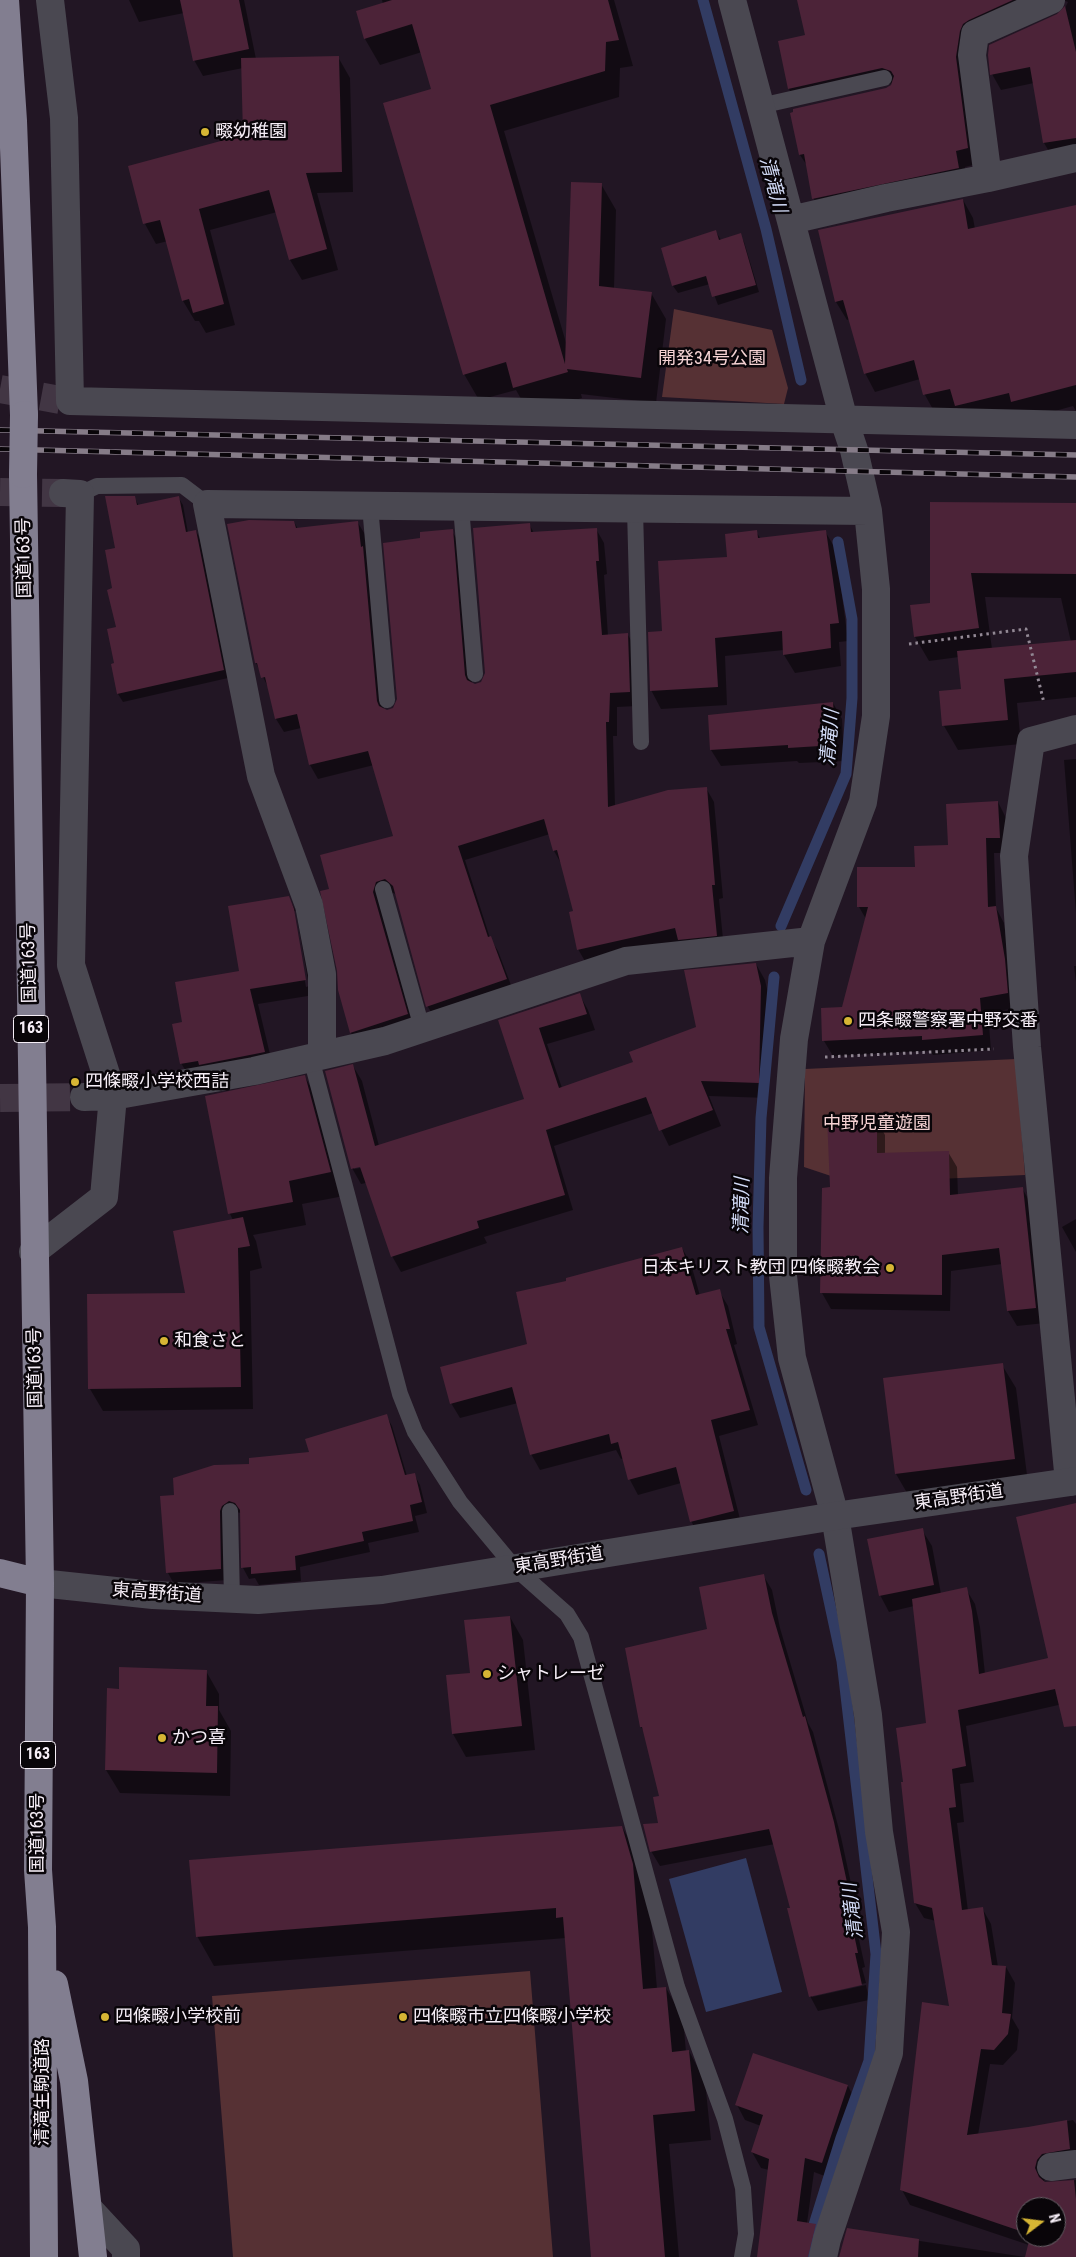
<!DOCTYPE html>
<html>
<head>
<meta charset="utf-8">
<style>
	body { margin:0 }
	#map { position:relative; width:1076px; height:2257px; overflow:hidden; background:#221624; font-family:"Roboto Condensed",sans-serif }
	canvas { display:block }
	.north { position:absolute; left:1016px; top:2197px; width:50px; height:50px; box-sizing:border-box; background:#090509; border:1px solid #686268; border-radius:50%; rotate:75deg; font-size:14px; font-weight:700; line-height:20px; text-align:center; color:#f6eef7 }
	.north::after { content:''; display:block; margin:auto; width:18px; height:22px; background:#d6b534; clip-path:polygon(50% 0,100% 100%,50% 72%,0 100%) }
</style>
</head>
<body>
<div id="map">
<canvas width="1076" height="2257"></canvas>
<div class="north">N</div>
</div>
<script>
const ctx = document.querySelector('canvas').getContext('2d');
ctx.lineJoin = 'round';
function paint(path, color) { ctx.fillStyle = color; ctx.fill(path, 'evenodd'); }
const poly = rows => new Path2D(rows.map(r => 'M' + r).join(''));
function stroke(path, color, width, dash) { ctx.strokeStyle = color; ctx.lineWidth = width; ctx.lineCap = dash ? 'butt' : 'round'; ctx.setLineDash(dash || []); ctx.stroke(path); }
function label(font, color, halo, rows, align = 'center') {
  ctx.font = font + ' "Roboto Condensed","Noto Sans JP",sans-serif'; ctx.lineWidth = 5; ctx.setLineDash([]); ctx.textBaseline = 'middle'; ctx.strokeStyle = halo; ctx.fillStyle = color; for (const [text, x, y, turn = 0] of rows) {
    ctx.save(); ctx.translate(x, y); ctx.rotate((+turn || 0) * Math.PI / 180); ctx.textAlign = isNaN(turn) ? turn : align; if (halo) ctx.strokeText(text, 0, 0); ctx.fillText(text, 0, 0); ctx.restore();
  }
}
const green = poly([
	[674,309,772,330,788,388,784,404,662,397],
	[1016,1059,1025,1175,852,1183,804,1167,805,1069],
	[530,1971,553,2257,233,2257,212,1996]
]);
const water = poly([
	[746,1858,782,1992,706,2012,669,1879]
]);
const shadow = poly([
	[129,0,244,0,256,59,338,57,350,78,353,192,317,193,338,270,302,280,290,260,277,212,210,230,235,325,206,333,199,321,195,321,183,301,168,241,156,244,145,224,244,136,243,68,203,76,194,60,184,13,139,22],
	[382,0,614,0,633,66,620,68,619,97,504,131,567,346,601,184,616,210,614,289,651,293,666,319,656,403,581,394,582,398,529,413,516,390,479,400,464,374,433,90,422,52,380,65,365,39,383,4],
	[799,0,1062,0,978,35,977,164,965,167,967,183,823,214,814,199,808,167,800,155,791,114,887,89,893,83,798,104,789,89,779,42,807,36],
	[1063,0,1076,0,1076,155,1053,158,1044,143,1034,83,1001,90,992,74,1064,10,1068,2],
	[963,200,973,218,975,229,1076,206,1076,411,1073,406,1023,420,967,424,957,408,935,413,925,395,920,379,875,392,865,373,850,319,847,320,836,302],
	[716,232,721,240,740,234,744,242,759,292,718,305,710,284,678,293,673,286],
	[134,497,139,506,178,497,183,505,188,533,196,531,200,539,228,678,123,702,118,694,112,665,116,664,117,628,114,589,117,549],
	[932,503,1076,504,1076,697,1017,703,1021,744,958,750,944,726,962,690,959,657,929,661,915,637,931,604],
	[985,597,1061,598,1071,642,992,649],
	[294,522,298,529,358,523,366,536,371,561,384,710,387,711,394,709,398,699,421,539,452,531,460,545,472,684,475,685,482,683,486,673,529,524,534,533,596,529,604,543,607,574,604,575,608,636,628,635,636,649,637,706,617,707,617,736,613,736,615,806,706,788,714,802,723,898,719,899,724,949,586,963,578,949,575,912,562,865,554,851,550,834,465,860,490,938,498,951,514,993,436,1020,428,1007,396,895,394,893,383,896,415,1028,359,1046,351,1033,330,890,394,837,374,765,318,779,310,765,301,728,284,732,276,719,269,689,256,663],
	[825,531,836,550,848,641,839,642,841,666,795,673,784,655,784,650,725,656,727,705,661,709,651,690,663,633,729,559,756,532,761,539],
	[833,703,842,719,844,761,799,763,797,761,721,766,711,750,709,716],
	[1076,759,1076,913,1064,760],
	[998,802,1006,818,1008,853,994,853,996,908,1004,923,1016,1008,988,1013,991,1050,933,1055,930,1051,833,1056,824,1041,822,1009,843,1008,866,919,859,907,950,846],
	[288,897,297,913,314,995,258,1004,273,1067,190,1078,181,1063,183,1024,241,972],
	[293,911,296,911,309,986,306,987],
	[756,964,765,980,770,1002,768,1098,709,1096,721,1126,669,1146,653,1113,554,1146,573,1210,484,1237,487,1243,401,1272,392,1256,366,1183,361,1184,352,1168,353,1066,362,1081,379,1146,525,1100,500,1021,579,994,588,1010,595,1030,547,1044,562,1088,634,1063,697,1027],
	[354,1167,366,1167,354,1169],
	[1074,966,1076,966,1076,982],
	[305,1077,318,1100,344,1196,302,1204,306,1225,253,1235,256,1241,262,1268,250,1271,253,1409,103,1411,90,1389,187,1294,233,1220,230,1214],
	[876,1119,885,1135,885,1154,948,1152,957,1167,958,1196,1022,1188,1031,1204,1045,1323,1017,1326,1008,1311,1002,1264,951,1271,950,1311,831,1309,822,1293,823,1189,832,1188],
	[1076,1219,1076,1252,1062,1227],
	[682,1248,691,1264,700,1296,719,1291,728,1306,737,1344,734,1345,758,1425,719,1436,742,1527,700,1537,691,1521,681,1483,638,1495,630,1480,624,1458,621,1459,616,1450,540,1470,531,1454,518,1403,460,1418,451,1403,529,1345,568,1282],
	[1002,1365,1016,1388,1028,1483,910,1498,896,1474,884,1379],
	[386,1415,392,1426,407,1476,414,1474,420,1485,427,1513,415,1516,419,1532,368,1543,370,1552,300,1567,301,1581,259,1585,255,1578,249,1579,243,1568,241,1513,236,1512,227,1580,174,1584,168,1573,161,1497,176,1496,251,1466,310,1453],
	[1076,1504,1076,1701,966,1726,974,1782,960,1784,964,1822,957,1823,968,1911,982,1908,991,1924,998,1967,1006,1967,1015,1983,1012,2018,1019,2030,1017,2050,1003,2065,990,2064,978,2135,1028,2129,1073,2120,1076,2124,1076,2164,1045,2176,1044,2182,1052,2184,1076,2180,1076,2257,1026,2257,1029,2245,910,2205,902,2190,950,2007,936,1921,924,1918,915,1903,904,1783,928,1725,914,1606,889,1612,880,1595,922,1530,932,1546,941,1594,966,1589,975,1604,980,1627,985,1674,1049,1659],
	[1026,2207,1056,2207,1056,2237,1026,2237],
	[763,1575,772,1590,780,1628,808,1723,813,1732,841,1837,855,1902,851,1903,865,1967,862,1968,866,1983,812,1995,812,1997,866,1985,869,2000,818,2011,810,1996,792,1909,775,1844,660,1866,651,1851,660,1824,660,1797,645,1733,641,1727,709,1630],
	[510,1617,523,1640,535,1750,466,1757,453,1734],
	[206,1671,219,1694,219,1710,231,1731,230,1796,120,1793,106,1770,120,1690],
	[622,1827,639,1857,649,1894,657,1989,666,1988,683,2018,686,2052,689,2051,705,2081,711,2140,669,2144,679,2257,592,2257,566,1938,214,1966,197,1936],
	[754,2054,848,2086,856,2102,830,2178,814,2172,807,2223,815,2225,824,2240,819,2257,758,2257,769,2170,761,2168,752,2152,761,2126,745,2120,737,2105],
	[848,2230,1025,2257,839,2257]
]);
const stream = poly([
	[703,0,766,229,801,380],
	[781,926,846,774,852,698,852,619,838,542],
	[774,977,761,1118,758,1227,759,1327,806,1490],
	[804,2257,841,2138,869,2061,876,1954,842,1661,819,1554]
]);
const building = poly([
	[180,0,239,0,249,49,193,61],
	[392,0,608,0,619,40,606,42,605,71,490,105,565,364,571,182,602,183,599,286,652,292,641,378,567,369,568,372,513,388,506,362,463,375,383,103,431,89,412,24,364,39,356,11],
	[797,0,1013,0,969,20,963,24,960,31,956,57,968,148,956,151,959,168,812,199,804,154,799,155,790,113,793,112,793,109,886,88,891,85,894,76,891,71,882,68,788,89,778,41,805,35],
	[1065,6,1076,52,1076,138,1043,143,1030,67,990,75,988,55,989,45,1057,14],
	[339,56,342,172,306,173,327,249,289,260,269,190,199,209,224,304,193,313,189,299,182,301,160,220,143,224,128,166,243,135,241,58],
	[963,199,968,229,1076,205,1076,385,1011,402,1009,393,955,406,950,389,923,395,914,360,864,374,843,300,835,302,818,230],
	[716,230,719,240,741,233,756,285,712,297,706,276,672,286,661,248],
	[105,496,135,496,137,505,179,496,186,532,196,530,224,670,117,694,111,664,114,663,107,629,116,627,107,590,112,588,105,550,115,548],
	[930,502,1076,503,1076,574,971,573,979,628,914,637,910,605,930,603],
	[249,520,294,521,296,528,358,521,361,547,363,546,377,701,379,706,387,710,393,708,397,699,383,543,420,538,420,532,453,529,465,675,467,680,475,684,481,682,485,673,473,528,530,523,531,532,597,528,599,561,596,561,602,635,628,633,630,692,610,693,609,722,606,722,608,807,668,790,707,787,715,885,712,885,717,936,678,940,675,928,577,950,569,912,573,911,557,850,553,851,544,819,458,846,488,937,491,936,507,979,426,1007,393,886,385,879,376,882,373,892,408,1014,350,1033,338,990,337,971,320,891,329,889,320,855,393,836,368,751,309,765,297,714,275,719,265,677,261,678,257,663,255,663,227,524],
	[757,530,758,538,826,530,839,623,830,624,831,648,783,655,782,631,715,638,718,687,650,691,648,632,662,631,658,561,727,557,725,534],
	[1076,640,1076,672,1004,679,1008,720,942,726,939,691,961,689,957,651],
	[833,702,836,745,788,748,788,745,710,750,708,715],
	[998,801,1000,838,986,838,988,907,996,906,1005,959,1008,993,980,998,983,1035,922,1040,922,1036,822,1041,821,1008,842,1007,868,907,857,907,857,867,915,867,914,846,948,845,946,804],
	[289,896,294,909,306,980,250,989,265,1052,199,1065,198,1061,180,1064,172,1024,182,1022,175,982,239,971,228,906],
	[756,963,761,986,759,1083,701,1081,713,1110,659,1131,646,1097,546,1130,565,1195,477,1221,479,1228,391,1257,360,1167,351,1169,325,1071,353,1064,375,1146,524,1099,498,1020,580,993,587,1014,539,1028,559,1088,633,1062,629,1052,696,1027,684,970],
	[305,1075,331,1172,289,1181,293,1202,228,1214,205,1096],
	[827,1117,877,1118,877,1153,949,1151,950,1195,1023,1187,1036,1308,1007,1311,999,1248,942,1255,942,1295,820,1293,822,1188,830,1187],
	[243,1217,250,1246,238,1248,241,1387,88,1389,87,1294,185,1293,173,1231],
	[682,1247,696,1295,720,1289,730,1329,726,1329,750,1410,711,1420,734,1511,690,1522,676,1467,628,1480,618,1442,611,1444,609,1434,530,1455,512,1387,450,1404,440,1367,527,1344,516,1292,566,1281,566,1278],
	[1003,1363,1015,1459,895,1474,883,1378],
	[387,1414,405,1475,415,1473,422,1502,410,1505,413,1521,362,1532,364,1541,295,1556,296,1570,251,1574,251,1567,241,1568,240,1510,235,1503,229,1501,222,1506,220,1511,221,1569,166,1573,160,1496,174,1495,173,1478,214,1465,249,1464,249,1458,309,1452,305,1439],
	[1076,1503,1076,1726,1064,1727,1055,1689,958,1710,966,1766,952,1769,956,1807,949,1808,962,1910,983,1907,992,1965,1006,1966,1002,2013,1011,2014,1008,2034,994,2050,981,2049,967,2135,1028,2127,1067,2120,1070,2149,1042,2154,1037,2160,1035,2168,1039,2177,1045,2182,1074,2180,1076,2199,1076,2257,1025,2257,1030,2237,1056,2237,1056,2207,1026,2207,1026,2233,900,2190,922,2002,949,2006,932,1908,914,1903,901,1782,903,1782,896,1728,926,1723,912,1599,967,1587,972,1611,979,1674,1048,1658,1016,1517],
	[923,1528,934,1585,879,1596,867,1539],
	[764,1574,772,1613,803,1717,805,1716,834,1822,848,1887,844,1888,858,1953,855,1953,862,1985,809,1997,787,1908,790,1908,769,1829,650,1852,643,1824,658,1823,653,1797,659,1796,642,1727,640,1727,625,1648,707,1629,699,1587],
	[510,1616,522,1726,452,1734,446,1675,470,1673,464,1620],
	[119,1667,207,1670,206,1706,218,1706,217,1773,105,1770,107,1688,119,1689],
	[622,1826,633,1864,643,1989,666,1987,672,2052,689,2050,695,2111,653,2115,665,2257,591,2257,563,1917,556,1918,556,1908,196,1937,189,1860],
	[753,2053,848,2085,822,2163,805,2158,797,2221,816,2224,808,2257,757,2257,769,2159,751,2152,763,2115,735,2105],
	[847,2228,919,2239,918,2257,839,2257]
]);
const minorTunnel = poly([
	[0,389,60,400],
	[0,492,63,493],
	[0,1098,84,1097]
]);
const path = poly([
	[909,644,1026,629,1044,703],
	[825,1057,994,1049]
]);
const service = poly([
	[760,106,884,78],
	[80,494,97,486,182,485,207,504],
	[370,506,387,700],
	[461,507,475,674],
	[635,509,641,742],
	[383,889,422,1028],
	[311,1058,400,1394,415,1432,460,1502,515,1568,567,1614,581,1637,677,1987,725,2119,743,2188,746,2234,742,2257],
	[230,1511,232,1599]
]);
const minor = poly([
	[50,0,64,118,70,401,1076,425],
	[732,0,844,420,854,450,868,511,876,589,876,716,863,802,811,941,794,1039,783,1178,783,1276,792,1358,835,1516,868,1715,879,1832,896,1932,889,2053,827,2239,823,2257],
	[988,178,1076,158],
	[791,220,886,198,988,178,972,55,975,34,1051,0],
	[63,493,80,494,71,965,113,1096,84,1097],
	[322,1055,322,974,309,905,261,776,207,504,868,511],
	[33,1252,104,1197,113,1096,254,1071,385,1041,626,961,811,941],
	[1069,1482,1027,1047,1014,856,1031,741,1076,729],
	[1051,2167,1076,2164],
	[88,2208,126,2249,126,2257]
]);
const tertiary = poly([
	[40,1583,153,1595,258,1600,382,1590,835,1516,1076,1481]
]);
const trunk = poly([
	[5,0,13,121,24,415],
	[23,474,40,1583,38,1870,42,1927,44,2257],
	[0,1573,40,1583],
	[54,1984,74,2081,93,2257]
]);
const rail = poly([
	[0,430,1076,455],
	[0,449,1076,477]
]);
const trunkBridge = poly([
	[23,474,24,415]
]);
const markers = [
	[205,132,5,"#d6b534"],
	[848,1021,5,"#d6b534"],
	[75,1082,5,"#d6b534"],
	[890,1268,5,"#d6b534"],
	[164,1341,5,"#d6b534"],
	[487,1674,5,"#d6b534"],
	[162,1738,5,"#d6b534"],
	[105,2017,5,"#d6b534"],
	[403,2017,5,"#d6b534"]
];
const shields = [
	[31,1029,35],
	[38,1755,35]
];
const shieldNames = [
	["163",31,1029],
	["163",38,1755]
];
const poiNames = [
	["畷幼稚園",215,132],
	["四条畷警察署中野交番",858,1021],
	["四條畷小学校西詰",85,1082],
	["日本キリスト教団 四條畷教会",880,1268,"right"],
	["和食さと",174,1341],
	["シャトレーゼ",497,1674],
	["かつ喜",172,1738],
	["四條畷小学校前",115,2017],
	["四條畷市立四條畷小学校",413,2017]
];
const parkNames = [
	["開発34号公園",712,359],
	["中野児童遊園",877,1124]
];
const streetNames = [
	["国道163号",25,558,-91],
	["国道163号",30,963,-91],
	["国道163号",36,1368,-91],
	["東高野街道",959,1498,-8],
	["東高野街道",559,1561,-9],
	["東高野街道",157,1594,4],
	["国道163号",38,1833,-90],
	["清滝生駒道路",43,2092,-90]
];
const waterNames = [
	["清滝川",772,185,75],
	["清滝川",831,738,-85],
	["清滝川",743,1206,-89],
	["清滝川",854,1911,-97]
];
paint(green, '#563134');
paint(water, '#323c63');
paint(shadow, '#0007');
stroke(stream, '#323c63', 11);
paint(building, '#4c2338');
stroke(minorTunnel, '#423644', 28, [28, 14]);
stroke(path, '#928894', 3, [2.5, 4]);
stroke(service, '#4a4851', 16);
stroke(minor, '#4a4851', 28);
stroke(tertiary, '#4a4851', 28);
stroke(trunk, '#827e90', 28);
stroke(rail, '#867c88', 5.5);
stroke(rail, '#090509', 4, [11]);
stroke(trunkBridge, '#827e90', 28);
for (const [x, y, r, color] of markers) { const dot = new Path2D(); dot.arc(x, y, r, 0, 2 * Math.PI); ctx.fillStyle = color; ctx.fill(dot); stroke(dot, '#090509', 2); }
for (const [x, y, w] of shields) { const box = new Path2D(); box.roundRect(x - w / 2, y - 13.5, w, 27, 4); ctx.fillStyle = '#090509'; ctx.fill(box); stroke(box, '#f6eef7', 1); }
label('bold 16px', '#f6eef7', null, shieldNames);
label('18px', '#f6eef7', '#090509', poiNames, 'left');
label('18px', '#f5d2d3', '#090509', parkNames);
label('18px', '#f6eef7', '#090509', streetNames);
label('italic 19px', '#d3dcf8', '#090509', waterNames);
</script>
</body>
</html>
